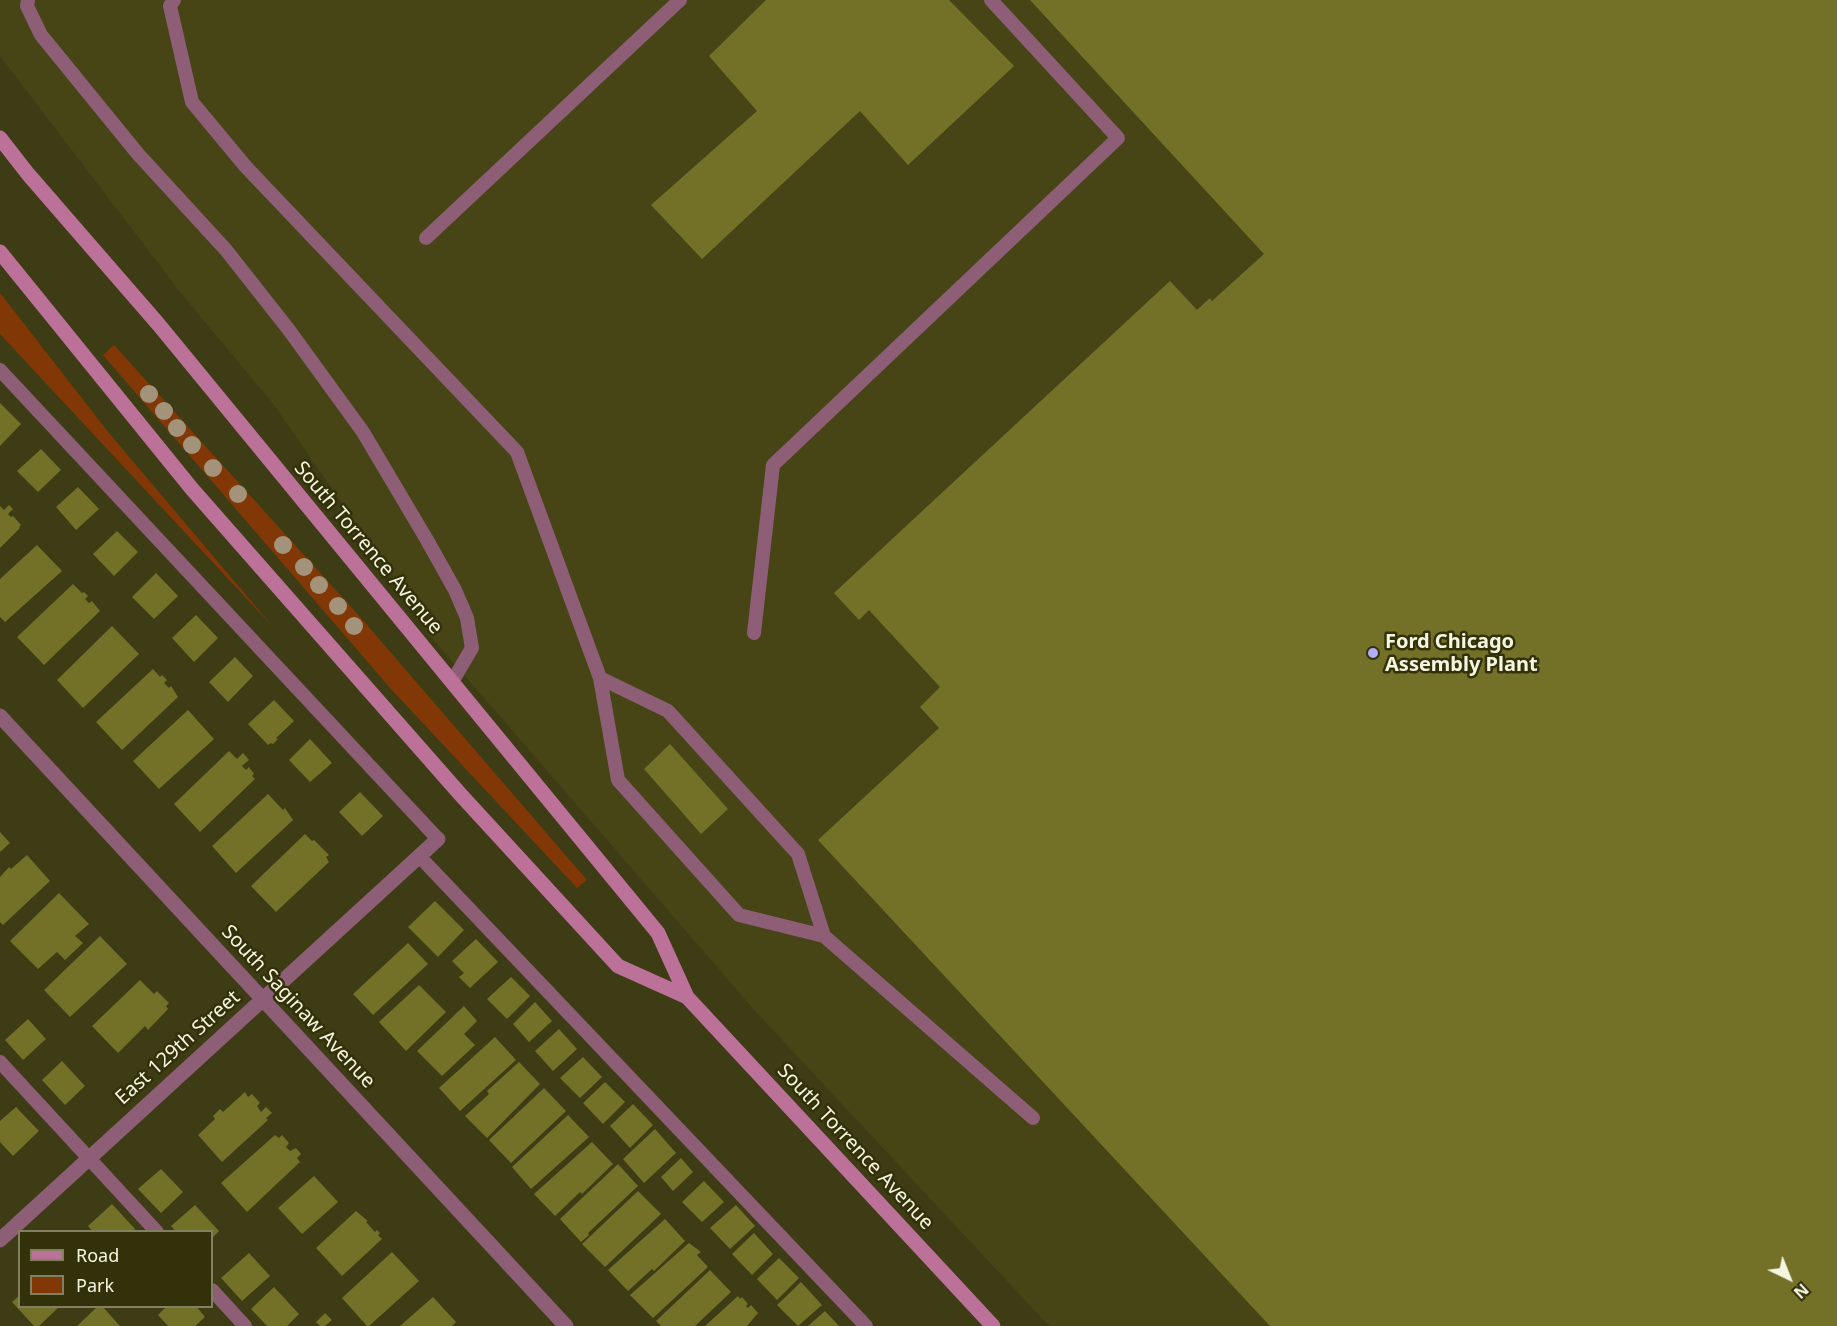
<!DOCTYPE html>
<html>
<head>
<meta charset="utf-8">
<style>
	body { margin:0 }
	#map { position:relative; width:1837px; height:1326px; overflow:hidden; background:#3d3c15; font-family:"Noto Sans",sans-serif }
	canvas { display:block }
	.legend { position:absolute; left:18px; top:1230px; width:195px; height:78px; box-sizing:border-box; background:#33310a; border:2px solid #818060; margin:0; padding:8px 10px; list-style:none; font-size:18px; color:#f5f6e0 }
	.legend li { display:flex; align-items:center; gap:12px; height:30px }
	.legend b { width:30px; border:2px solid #818060 }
	.north { position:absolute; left:1759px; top:1248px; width:60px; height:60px; -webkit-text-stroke:4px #33310a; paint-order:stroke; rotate:137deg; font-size:16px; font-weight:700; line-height:24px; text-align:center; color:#f5f6e0 }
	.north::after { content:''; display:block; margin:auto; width:21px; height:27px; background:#f5f6e0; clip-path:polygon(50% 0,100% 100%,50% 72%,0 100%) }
</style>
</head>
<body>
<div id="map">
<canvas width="1837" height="1326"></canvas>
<ul class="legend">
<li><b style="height:8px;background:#bc7199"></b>Road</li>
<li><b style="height:16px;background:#823806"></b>Park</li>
</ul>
<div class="north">N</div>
</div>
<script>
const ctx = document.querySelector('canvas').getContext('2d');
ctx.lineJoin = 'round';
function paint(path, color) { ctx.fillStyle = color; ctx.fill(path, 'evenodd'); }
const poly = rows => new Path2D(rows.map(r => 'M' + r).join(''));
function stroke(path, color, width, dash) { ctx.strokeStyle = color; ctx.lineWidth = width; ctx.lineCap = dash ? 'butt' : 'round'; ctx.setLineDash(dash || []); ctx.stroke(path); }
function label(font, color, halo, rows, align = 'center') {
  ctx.font = font + ' "Noto Sans",sans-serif'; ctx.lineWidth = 5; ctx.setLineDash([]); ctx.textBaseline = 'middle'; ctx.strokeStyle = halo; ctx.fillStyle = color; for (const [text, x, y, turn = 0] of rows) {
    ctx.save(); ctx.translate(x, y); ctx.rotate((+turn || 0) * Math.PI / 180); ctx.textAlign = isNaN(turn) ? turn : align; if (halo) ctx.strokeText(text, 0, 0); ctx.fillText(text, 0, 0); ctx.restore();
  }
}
const built = poly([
	[0,0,1837,0,1837,1326,1049,1326,756,1012,427,632,393,577,274,405,180,292,0,56]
]);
const green = poly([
	[0,293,109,433,273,627,0,334],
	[114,345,361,618,587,880,577,888,391,689,103,355]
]);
const building = poly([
	[766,0,949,0,1014,66,908,165,860,111,702,259,651,205,757,111,709,56],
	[1030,0,1837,0,1837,1326,1270,1326,818,840,939,728,920,707,940,687,869,610,859,620,834,593,1170,281,1197,310,1210,298,1212,301,1264,254],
	[0,403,21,424,0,446],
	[41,449,61,470,38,492,17,471],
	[78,487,99,509,76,530,56,507],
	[9,505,13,509,8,514,11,517,13,516,21,525,19,527,20,528,0,548,0,506,4,510],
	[117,531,138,552,114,576,93,554],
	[37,545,62,571,5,622,0,617,0,579],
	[156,573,178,596,154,619,132,597],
	[73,584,82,593,84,592,88,596,85,599,89,603,92,601,100,611,44,665,17,637],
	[196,615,218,638,194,662,172,638],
	[112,626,139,654,83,708,57,680],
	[235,657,253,676,228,702,209,682],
	[153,669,160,677,162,675,167,680,164,683,169,688,171,686,178,697,122,750,96,722],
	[274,700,294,721,276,738,278,739,273,744,271,743,268,745,248,724],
	[188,710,214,739,159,789,133,761],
	[310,739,332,763,310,782,289,760],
	[670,744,728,809,701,834,644,769],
	[229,751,237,759,243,753,249,760,242,766,246,770,249,767,254,774,252,776,255,779,200,832,174,804],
	[360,792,383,816,362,836,339,812],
	[268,794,283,810,285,808,293,820,236,873,212,846],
	[0,832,10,843,0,852],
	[305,834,312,841,314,840,329,855,326,857,329,862,276,912,251,886],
	[27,855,50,881,3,925,0,922,0,877,9,867,11,869],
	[59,893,89,924,75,936,83,943,65,960,57,952,38,969,10,941],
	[435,901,464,930,438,957,408,927],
	[100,936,127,964,70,1017,44,990],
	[476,939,498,962,470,988,459,977,464,973,452,961],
	[408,943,428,964,373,1015,353,994],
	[511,977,530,996,507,1019,487,999],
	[140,980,154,994,157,991,169,1003,166,1006,168,1009,148,1030,145,1026,118,1053,92,1026],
	[419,985,446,1012,406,1051,379,1022],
	[535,1002,552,1021,529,1042,513,1024],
	[464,1006,477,1021,464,1034,475,1045,442,1076,417,1051],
	[28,1019,46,1039,23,1060,5,1040],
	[559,1029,577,1049,553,1071,535,1051],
	[495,1037,516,1060,460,1111,439,1088],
	[583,1057,602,1077,580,1098,560,1078],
	[62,1061,85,1086,65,1105,42,1080],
	[519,1062,540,1084,487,1138,465,1116,489,1094,487,1091],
	[605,1082,625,1102,603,1124,583,1103],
	[544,1088,566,1111,511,1163,489,1140],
	[245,1092,248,1097,252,1094,260,1103,257,1106,261,1112,266,1107,272,1113,266,1118,268,1120,222,1162,198,1135,215,1119,213,1116,220,1109,223,1112],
	[633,1104,653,1125,630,1148,610,1126],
	[16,1107,39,1131,13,1156,0,1142,0,1121],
	[568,1115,589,1137,531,1189,512,1167],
	[655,1129,676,1153,644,1183,623,1159],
	[275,1135,279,1138,282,1135,289,1143,286,1147,290,1151,296,1148,301,1154,297,1158,300,1162,247,1212,221,1183],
	[592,1142,613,1164,582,1194,580,1192,555,1216,534,1194],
	[681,1158,693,1172,673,1191,661,1177],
	[618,1164,638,1186,588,1233,589,1235,581,1242,560,1219],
	[161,1169,183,1192,161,1213,138,1189],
	[314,1176,338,1202,302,1234,278,1208],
	[704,1181,724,1202,702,1222,682,1202],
	[638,1191,661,1214,605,1267,582,1244],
	[112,1204,135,1229,132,1232,93,1232,88,1226],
	[195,1205,219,1231,212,1238,212,1232,176,1232,171,1226],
	[736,1205,755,1226,730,1249,710,1228],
	[356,1211,368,1221,366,1222,375,1232,377,1230,380,1233,378,1235,382,1239,342,1276,316,1248],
	[665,1219,685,1241,654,1271,652,1269,628,1291,608,1270],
	[754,1233,773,1254,752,1275,732,1254],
	[689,1243,701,1252,697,1255,708,1267,653,1318,630,1295],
	[392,1252,419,1281,369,1326,367,1326,342,1298],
	[249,1253,270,1276,242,1301,221,1278],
	[779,1258,799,1278,777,1300,757,1279],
	[710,1270,731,1292,695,1326,661,1326,656,1321],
	[801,1282,822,1305,798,1326,777,1305],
	[274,1287,299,1314,287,1326,267,1326,251,1309],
	[20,1295,20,1306,60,1306,39,1326,34,1326,12,1302],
	[738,1296,740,1299,742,1297,748,1304,746,1306,748,1308,751,1305,758,1313,747,1326,705,1326],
	[433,1297,456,1322,452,1326,400,1326],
	[98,1306,102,1306,120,1326,77,1326],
	[167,1306,196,1306,205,1317,195,1326,168,1326,158,1315],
	[825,1311,839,1326,808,1326],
	[325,1313,332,1320,325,1326,320,1326,316,1322]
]);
const service = poly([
	[28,0,27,6,41,35,138,154,226,250,289,330,363,432,427,540,455,590,467,618,472,648,452,682],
	[174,0,170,6,192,102,246,167,517,452,600,678],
	[426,238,680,0],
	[0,370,438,839],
	[754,633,773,465,1118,138,991,0],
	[419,856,866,1326],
	[824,936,798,854,668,711,600,678,618,780,739,915,824,936,1033,1118],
	[0,1062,157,1232],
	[212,1290,245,1326]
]);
const minor = poly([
	[0,716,566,1326],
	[0,1240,438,839]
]);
const secondary = poly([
	[0,138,28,174,159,325,658,933,687,997,993,1326],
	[0,252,192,489,460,794,618,966,687,997]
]);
const trees = [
	[149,394],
	[164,411],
	[177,428],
	[192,445],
	[213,468],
	[238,494],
	[283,545],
	[304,567],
	[319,585],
	[338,606],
	[354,626]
];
const markers = [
	[1373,653,6,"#b3adf9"]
];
const streetNames = [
	["South Torrence Avenue",368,548,50],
	["South Saginaw Avenue",298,1007,47],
	["East 129th Street",178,1048,-42],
	["South Torrence Avenue",855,1147,47]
];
const poiNames = [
	["Ford Chicago",1385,642],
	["Assembly Plant",1385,665]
];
paint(built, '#474516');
paint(green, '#823806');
paint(building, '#737128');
stroke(service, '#8e5e77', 14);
stroke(minor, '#8e5e77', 15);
stroke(secondary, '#bc7199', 15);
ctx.fillStyle = '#a3937a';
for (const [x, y] of trees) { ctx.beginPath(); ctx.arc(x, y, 9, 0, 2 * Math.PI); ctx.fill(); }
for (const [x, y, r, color] of markers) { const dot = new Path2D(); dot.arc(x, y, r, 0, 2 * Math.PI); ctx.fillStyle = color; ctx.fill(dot); stroke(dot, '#33310a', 2); }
label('20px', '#f5f6e0', '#33310a', streetNames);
label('bold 20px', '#f5f6e0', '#33310a', poiNames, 'left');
</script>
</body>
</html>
